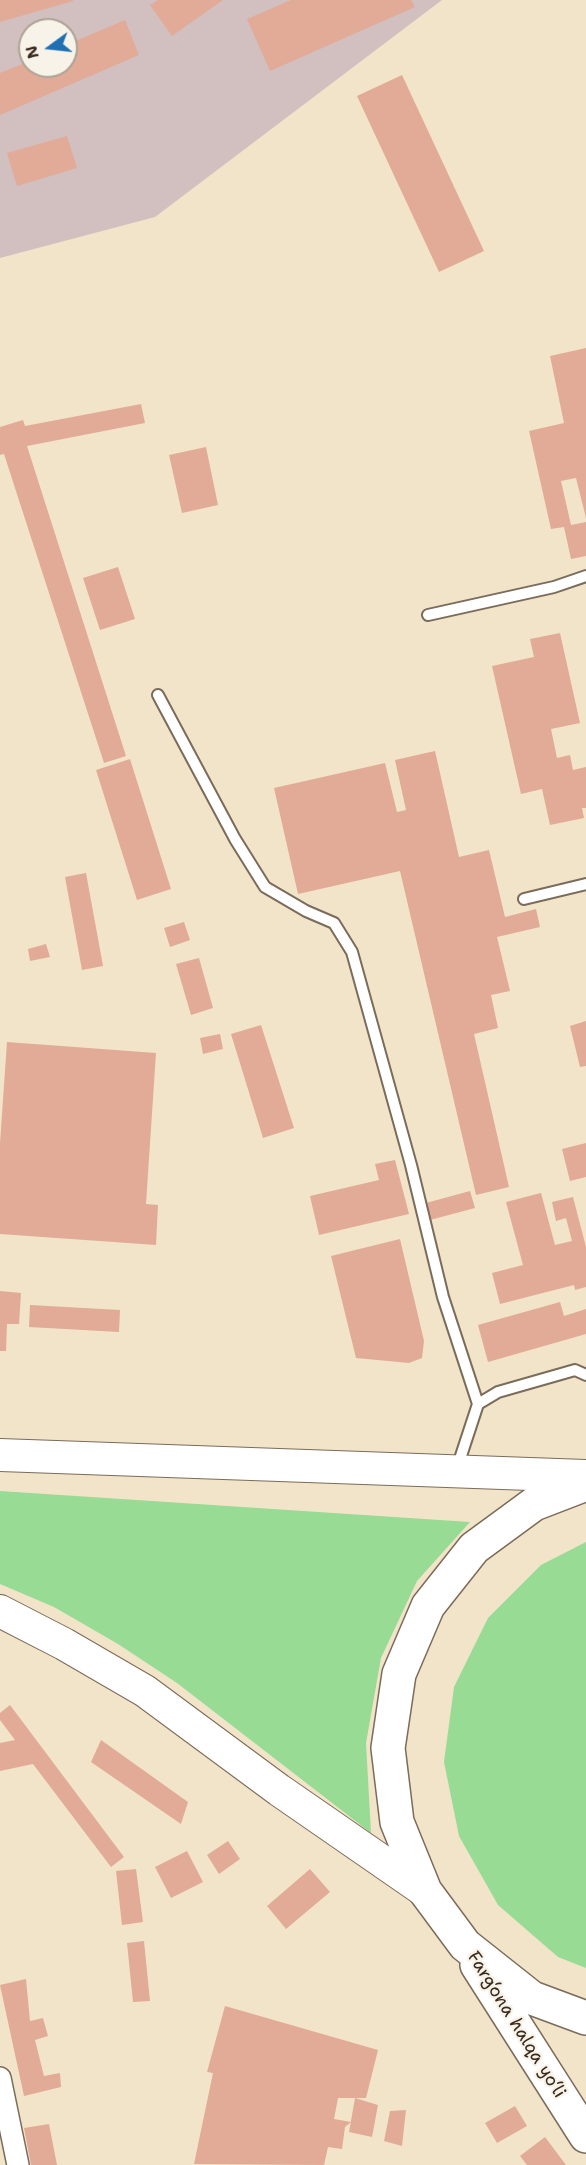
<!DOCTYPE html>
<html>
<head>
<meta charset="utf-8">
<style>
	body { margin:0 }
	#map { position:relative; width:586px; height:2165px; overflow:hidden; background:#f2e4c8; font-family:"Shantell Sans",sans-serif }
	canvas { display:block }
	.north { position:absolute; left:18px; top:18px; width:60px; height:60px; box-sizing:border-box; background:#f7f3e8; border:2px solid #aca397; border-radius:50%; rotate:255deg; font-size:16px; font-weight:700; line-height:24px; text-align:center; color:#3b2a1e }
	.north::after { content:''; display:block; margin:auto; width:21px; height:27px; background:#1f6fb2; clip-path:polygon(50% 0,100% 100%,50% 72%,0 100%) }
</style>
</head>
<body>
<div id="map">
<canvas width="586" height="2165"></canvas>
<div class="north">N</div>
</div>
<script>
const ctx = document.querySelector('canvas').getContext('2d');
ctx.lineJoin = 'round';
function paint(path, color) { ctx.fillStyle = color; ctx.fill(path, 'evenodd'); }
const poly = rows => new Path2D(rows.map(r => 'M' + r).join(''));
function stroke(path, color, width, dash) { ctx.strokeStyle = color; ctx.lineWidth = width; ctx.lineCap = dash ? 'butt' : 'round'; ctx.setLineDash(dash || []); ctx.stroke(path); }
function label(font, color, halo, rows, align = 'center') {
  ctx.font = font + ' "Shantell Sans",sans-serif'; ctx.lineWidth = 4.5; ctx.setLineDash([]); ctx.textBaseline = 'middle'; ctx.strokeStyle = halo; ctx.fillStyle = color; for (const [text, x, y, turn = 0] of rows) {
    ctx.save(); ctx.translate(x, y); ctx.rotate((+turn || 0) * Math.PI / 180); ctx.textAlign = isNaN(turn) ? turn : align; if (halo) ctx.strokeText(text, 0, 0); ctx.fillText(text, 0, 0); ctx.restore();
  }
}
const industrial = poly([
	[0,0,442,0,155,217,0,258],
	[30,30,66,30,66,66,30,66]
]);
const green = poly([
	[0,1491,470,1522,417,1581,381,1658,366,1743,371,1833,177,1683,118,1644,54,1607,0,1584],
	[586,1542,586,1968,558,1957,498,1905,459,1836,444,1762,454,1687,488,1618,541,1565]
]);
const building = poly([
	[0,0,73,0,73,1,0,22],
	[158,0,223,0,172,36,150,5],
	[291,0,411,0,415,7,270,71,247,19],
	[125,20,139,55,0,115,0,73,30,61,30,66,66,66,66,45],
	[402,75,484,251,439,272,357,96],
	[67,136,77,168,17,186,7,153],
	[586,348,586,518,576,478,561,481,571,525,586,522,586,556,571,559,564,527,551,529,529,431,564,423,550,356],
	[141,404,145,423,27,446,126,756,104,763,4,454,0,455,0,427,23,420,25,426],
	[206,447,218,505,182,513,169,455],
	[118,567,135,619,100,630,83,578],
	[560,633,580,723,551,729,557,758,570,755,573,770,586,767,586,808,582,808,584,818,550,825,542,789,521,794,492,666,534,657,530,639],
	[435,751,459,857,489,850,505,917,536,909,540,927,497,937,510,991,491,995,498,1028,474,1034,509,1187,476,1195,400,871,298,894,274,788,385,763,397,812,406,810,395,760],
	[130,759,171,889,137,900,96,770],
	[86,873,103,966,82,970,65,877],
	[184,922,190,940,170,947,164,928],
	[46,944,50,957,30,961,28,949],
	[199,958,213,1008,191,1015,176,964],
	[586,1021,586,1066,580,1067,570,1026],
	[261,1025,294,1128,263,1138,231,1034],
	[220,1034,223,1049,203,1054,200,1038],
	[7,1042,156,1053,146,1204,158,1205,156,1245,0,1234,0,1143],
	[586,1143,586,1177,570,1181,562,1149],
	[395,1160,409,1214,319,1235,310,1196,379,1180,375,1164],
	[470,1191,475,1208,430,1220,426,1203],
	[541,1193,555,1245,572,1241,566,1218,556,1221,552,1202,573,1197,586,1247,586,1287,575,1290,574,1285,500,1304,492,1273,523,1265,506,1202],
	[400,1239,424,1341,422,1358,409,1363,356,1358,331,1256],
	[0,1291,21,1293,19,1324,7,1324,6,1351,0,1351],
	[560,1302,564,1316,586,1309,586,1334,488,1362,478,1325],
	[30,1305,120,1310,119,1332,29,1327],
	[10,1705,124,1857,111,1867,33,1764,0,1771,0,1743,15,1740,0,1720,0,1713],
	[101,1740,188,1802,181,1824,91,1762],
	[228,1841,240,1859,219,1874,207,1855],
	[187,1851,203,1882,171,1898,155,1867],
	[136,1869,143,1922,122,1925,116,1871],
	[310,1869,330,1892,286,1929,267,1906],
	[144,1941,150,2001,133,2002,127,1943],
	[26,1979,30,2021,43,2018,48,2036,35,2040,44,2076,60,2073,61,2087,24,2096,0,1985],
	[225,2006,378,2050,366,2098,355,2098,378,2105,372,2137,349,2132,355,2098,338,2098,334,2119,351,2122,345,2127,342,2149,328,2147,324,2165,194,2164,213,2073,207,2072],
	[515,2106,527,2126,497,2143,485,2123],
	[406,2110,402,2146,384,2141,390,2111],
	[49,2124,57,2165,31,2165,24,2128],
	[545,2137,566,2165,527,2165,520,2156]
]);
const lane = poly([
	[428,615,554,587,586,576],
	[158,695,235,839,265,887,306,911,334,923,352,952,411,1165,443,1297,478,1404],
	[524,899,586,884],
	[457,1468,478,1404,498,1392,575,1370,586,1375]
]);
const street = poly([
	[0,2078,18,2165]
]);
const primary = poly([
	[0,1455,586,1476],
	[0,1611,64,1644,145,1691,279,1790,425,1891]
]);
const highway = poly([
	[586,1484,534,1504,474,1548,428,1606,399,1674,388,1748,397,1822,425,1891,465,1945,532,1998,586,2018],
	[477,1965,586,2136]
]);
const streetNames = [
	["Farg‘ona halqa yo‘li",516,2025,58]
];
paint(industrial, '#d2bfc0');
paint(green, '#97db94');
paint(building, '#e1ab97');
stroke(lane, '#7b6b5a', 14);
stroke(street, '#7b6b5a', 24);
stroke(primary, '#7b6b5a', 34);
stroke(highway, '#7b6b5a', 36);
stroke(lane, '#fff', 10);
stroke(street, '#fff', 21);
stroke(primary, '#fff', 32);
stroke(highway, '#fff', 33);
label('18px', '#3b2a1e', '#f7f3e8', streetNames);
</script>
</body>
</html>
